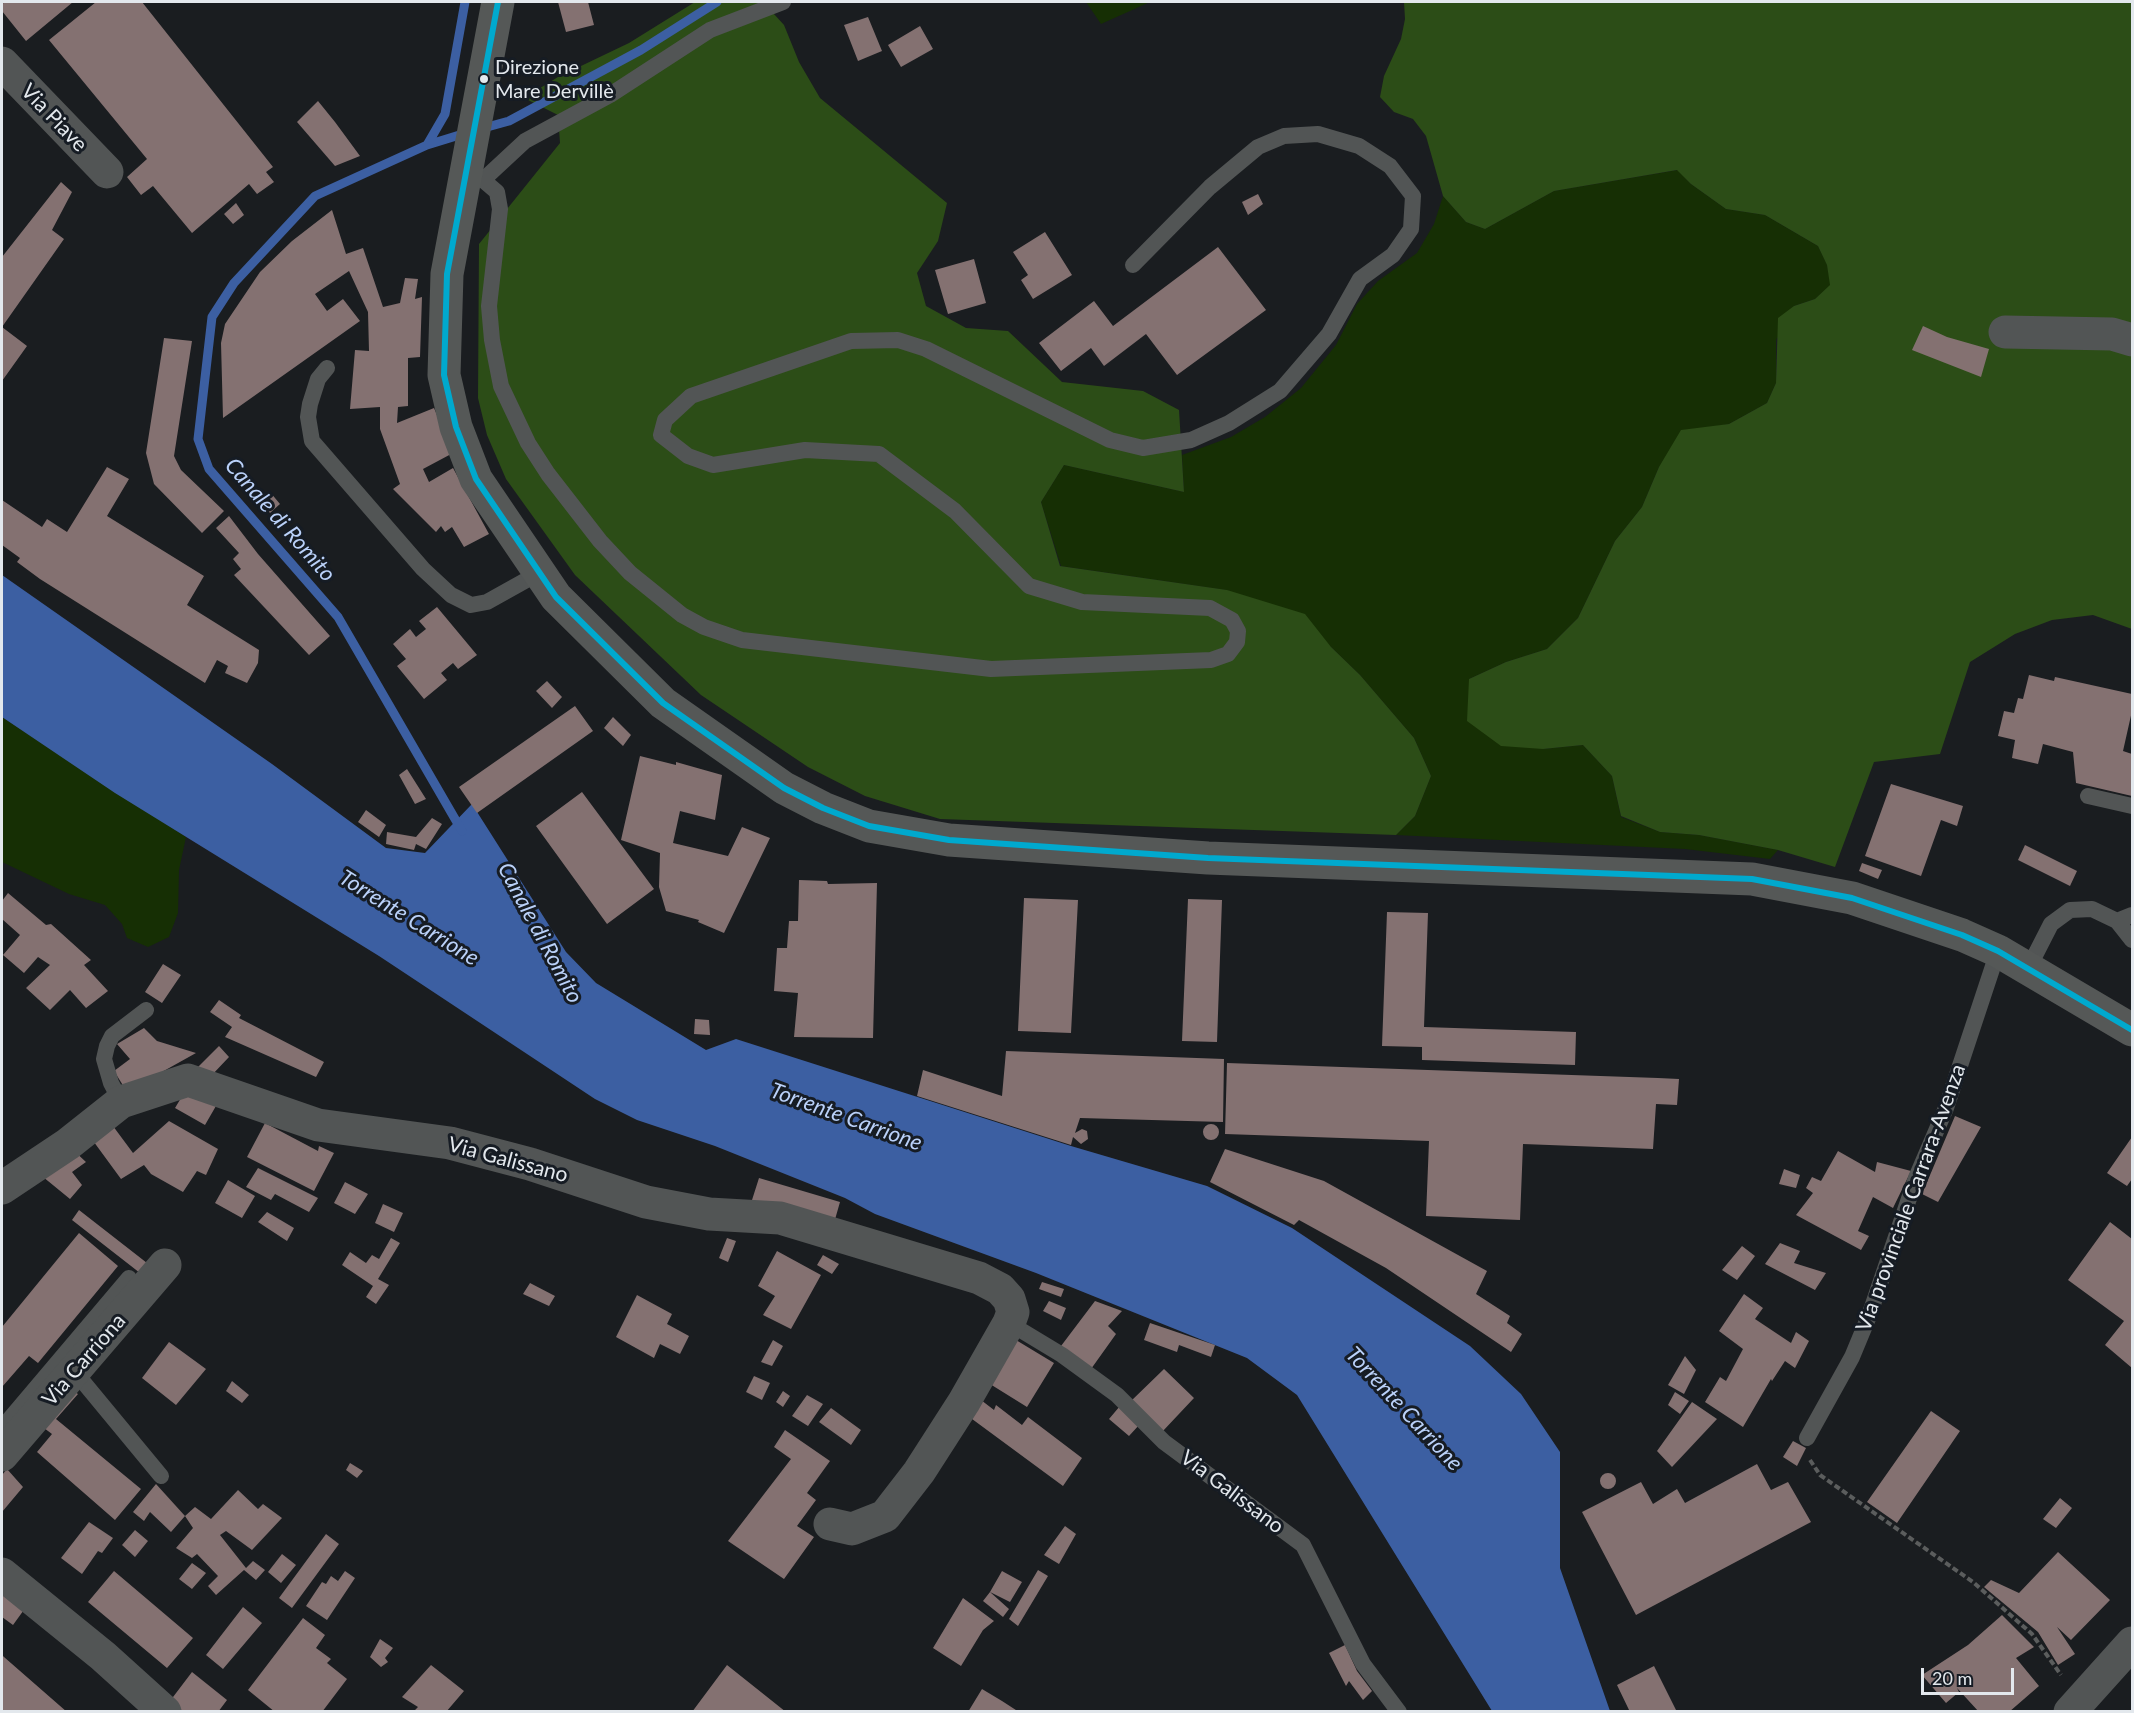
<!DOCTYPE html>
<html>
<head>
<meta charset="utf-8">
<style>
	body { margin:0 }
	#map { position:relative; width:2134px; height:1713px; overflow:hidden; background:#1a1d20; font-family:Lato,sans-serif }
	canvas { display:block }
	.frame { position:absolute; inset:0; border:3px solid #e3e8ed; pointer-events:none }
	.scale { position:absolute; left:1921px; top:1668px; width:93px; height:27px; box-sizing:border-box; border:3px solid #e3e8ed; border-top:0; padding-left:8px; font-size:18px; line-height:21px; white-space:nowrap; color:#e3e8ed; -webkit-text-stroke:4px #161c24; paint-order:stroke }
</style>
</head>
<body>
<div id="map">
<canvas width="2134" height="1713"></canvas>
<div class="frame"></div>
<div class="scale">20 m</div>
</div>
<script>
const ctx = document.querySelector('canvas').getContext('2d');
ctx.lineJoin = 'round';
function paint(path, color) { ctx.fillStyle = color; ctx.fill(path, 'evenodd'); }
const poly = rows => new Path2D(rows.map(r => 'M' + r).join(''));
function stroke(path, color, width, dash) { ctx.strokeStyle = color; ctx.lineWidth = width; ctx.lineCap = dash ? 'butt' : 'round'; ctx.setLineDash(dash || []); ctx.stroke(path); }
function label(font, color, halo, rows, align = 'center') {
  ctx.font = font + ' Lato,sans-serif'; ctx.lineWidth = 6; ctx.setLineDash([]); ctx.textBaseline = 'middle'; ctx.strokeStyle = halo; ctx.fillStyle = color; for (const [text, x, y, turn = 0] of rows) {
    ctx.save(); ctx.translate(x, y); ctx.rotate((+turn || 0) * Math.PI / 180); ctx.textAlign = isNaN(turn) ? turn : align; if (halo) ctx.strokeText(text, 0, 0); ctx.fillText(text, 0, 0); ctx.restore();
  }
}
const green = poly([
	[1086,2,1150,2,1101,24],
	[1678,170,1691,184,1726,209,1765,215,1818,246,1827,264,1831,285,1815,299,1794,306,1776,340,1776,383,1767,403,1729,424,1709,428,1659,467,1642,507,1615,541,1578,618,1547,649,1506,662,1469,679,1543,749,1583,745,1612,776,1621,817,1660,832,1699,835,1778,850,1770,859,1685,849,1396,835,1415,816,1431,776,1414,738,1360,675,1331,647,1226,590,1061,566,1041,502,1064,465,1184,492,1182,455,1231,437,1265,417,1301,388,1336,345,1357,304,1378,281,1417,253,1434,224,1443,196,1466,222,1485,229,1554,191],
	[2,717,186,837,179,870,178,913,169,937,148,947,127,938,122,924,105,905,69,894,2,862]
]);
const forest = poly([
	[695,2,763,2,784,25,799,62,820,98,947,203,938,241,917,273,926,306,966,328,1008,331,1062,382,1143,391,1179,410,1184,492,1064,465,1041,502,1060,566,1227,590,1305,614,1331,647,1360,675,1414,738,1431,776,1415,816,1396,835,940,819,865,796,808,767,701,695,575,575,506,479,487,435,478,398,479,244,560,143,558,115,524,98,558,77,629,43],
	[1404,2,2132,2,2132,629,2093,615,2052,620,2015,634,1970,662,1940,754,1874,762,1835,867,1778,850,1699,835,1660,832,1621,816,1612,776,1583,745,1543,749,1501,746,1467,721,1469,679,1506,662,1547,649,1578,618,1615,541,1642,507,1659,467,1681,430,1729,424,1767,403,1776,383,1778,318,1794,306,1815,299,1830,285,1827,265,1818,246,1765,215,1726,209,1691,184,1677,170,1554,191,1485,229,1466,222,1443,196,1426,136,1413,119,1394,112,1380,97,1384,76,1401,39,1405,19]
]);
const water = poly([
	[2,575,272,764,386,848,425,853,472,804,566,952,596,983,706,1050,736,1039,1071,1146,1207,1186,1292,1228,1470,1346,1521,1394,1560,1452,1560,1568,1610,1711,1492,1711,1297,1395,1247,1358,1036,1273,875,1214,845,1198,715,1146,637,1120,595,1099,379,956,115,793,2,717]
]);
const stream = poly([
	[480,129,509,121,641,50,717,2],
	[427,145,445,114,465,2],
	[462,831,338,617,209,469,198,439,212,317,234,283,315,196,427,145,466,133]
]);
const building = poly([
	[5,2,73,2,26,41,2,11,2,4],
	[96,2,142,2,273,167,266,172,274,182,257,194,249,184,192,233,153,186,141,195,127,177,147,159,49,40],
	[558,2,588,2,594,25,566,32],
	[868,17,882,51,858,61,844,25],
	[920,26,933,49,901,67,888,45],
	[318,101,335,122,360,156,335,166,297,122],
	[61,182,72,192,52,230,64,239,2,327,27,346,2,381,2,257],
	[1258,194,1263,204,1248,215,1242,202],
	[236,203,244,215,233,224,224,214],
	[332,210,346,254,363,248,383,307,400,303,405,278,418,279,415,299,422,297,420,357,408,358,408,406,398,407,397,423,434,408,453,453,423,469,429,482,453,468,489,534,464,547,452,527,445,532,441,526,436,532,393,489,400,484,380,429,380,407,350,409,355,350,369,351,368,312,349,271,315,294,327,311,343,299,360,321,223,418,221,343,225,324,260,272,292,241],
	[1045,232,1072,275,1033,299,1021,280,1028,275,1013,252],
	[1218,247,1266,310,1177,375,1146,334,1104,366,1091,348,1061,371,1039,343,1094,301,1113,326],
	[974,259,986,303,948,314,935,270],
	[1923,326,1947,337,1989,349,1981,377,1912,350],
	[164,338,192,341,174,456,181,470,224,511,202,533,154,484,146,453],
	[107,467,129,479,107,516,204,576,187,605,259,650,258,663,247,683,225,673,228,666,217,660,205,683,40,579,17,562,20,558,2,545,2,500,42,527,47,519,67,532],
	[270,492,280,504,270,513,260,500],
	[229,516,258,554,330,636,309,655,234,575,241,569,233,559,239,553,216,528],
	[437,607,477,655,458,669,453,663,441,673,447,680,424,699,397,666,406,659,393,644,410,629,416,637,426,629,419,621],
	[2029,675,2054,681,2055,677,2132,694,2132,711,2123,751,2132,754,2132,796,2076,783,2073,752,2043,744,2038,764,2012,758,2015,740,1998,736,2004,711,2014,713,2018,698,2023,699],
	[547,681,562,697,552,708,536,691],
	[575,706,593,731,477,813,459,787],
	[613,717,631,735,623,746,604,728],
	[640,756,676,765,676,762,722,775,715,820,680,811,673,843,728,856,742,827,770,838,724,933,698,922,699,920,666,911,659,887,660,853,621,840],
	[407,769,426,799,415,804,399,775],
	[1891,784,1963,806,1957,826,1941,820,1921,876,1865,856],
	[582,792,654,889,607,924,536,826],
	[366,810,386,825,379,837,358,822],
	[432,818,442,824,426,849,416,844,414,850,386,844,387,832,416,837],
	[2025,845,2077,871,2070,886,2018,860],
	[1862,863,1882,870,1878,879,1859,871],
	[799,880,827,881,828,884,877,883,873,1038,794,1037,798,993,774,991,777,948,787,948,789,921,798,921],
	[8,893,46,925,51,924,91,960,84,965,108,991,86,1008,70,990,50,1010,26,988,50,965,38,957,24,973,3,955,20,935,2,919,2,901],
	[1024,898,1078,900,1071,1033,1018,1031],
	[1188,899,1222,900,1217,1042,1182,1041],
	[1387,912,1428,913,1424,1027,1576,1032,1575,1065,1422,1060,1422,1047,1382,1046],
	[163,964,181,975,162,1003,145,992],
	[219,1000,241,1015,239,1018,324,1062,316,1077,225,1037,232,1027,210,1012],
	[695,1019,709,1020,710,1035,694,1034],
	[144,1028,157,1041,196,1053,144,1082,124,1087,114,1071,130,1059,117,1044],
	[219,1046,229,1057,211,1076,196,1069],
	[1006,1051,1224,1059,1223,1122,1080,1118,1075,1133,1082,1129,1087,1131,1088,1139,1081,1144,1073,1137,1071,1145,917,1096,923,1070,1002,1096],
	[1227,1063,1658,1078,1679,1079,1677,1105,1656,1104,1653,1149,1523,1144,1520,1220,1426,1216,1429,1141,1225,1134],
	[187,1088,220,1099,205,1125,175,1108],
	[1955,1116,1981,1127,1938,1202,1922,1194],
	[169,1121,218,1149,206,1175,197,1171,183,1192,151,1174,144,1165,121,1179,91,1138,110,1122,133,1153],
	[265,1123,318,1151,319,1146,334,1153,314,1191,247,1157],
	'1203 1132a8 8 0 1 1 16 0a8 8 0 1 1-16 0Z',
	[2132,1137,2132,1179,2127,1186,2107,1173],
	[71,1148,86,1162,72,1172,82,1185,70,1199,37,1172],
	[1225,1149,1324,1181,1487,1271,1476,1294,1510,1316,1507,1323,1522,1334,1511,1352,1386,1268,1299,1220,1294,1225,1210,1182],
	[1838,1151,1875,1172,1877,1162,1911,1171,1893,1208,1873,1197,1858,1231,1869,1236,1861,1250,1796,1215,1813,1193,1806,1188,1812,1177,1821,1181],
	[258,1168,318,1198,309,1212,275,1194,271,1200,246,1187],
	[1784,1169,1800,1175,1796,1188,1779,1184],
	[759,1178,840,1202,834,1223,752,1200],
	[228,1180,255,1196,242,1218,215,1203],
	[345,1182,368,1194,355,1214,334,1203],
	[383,1204,403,1213,394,1232,375,1223],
	[79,1210,147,1263,140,1273,72,1220],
	[267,1212,294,1228,287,1241,258,1222],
	[2110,1222,2132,1239,2132,1368,2105,1345,2124,1321,2068,1280],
	[79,1233,118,1266,38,1363,29,1356,2,1387,2,1327],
	[391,1238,400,1243,378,1279,389,1285,376,1304,366,1297,373,1286,342,1265,350,1252,366,1263,372,1255,379,1259],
	[727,1238,736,1241,728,1262,719,1258],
	[1780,1243,1800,1251,1794,1263,1826,1273,1815,1290,1765,1264],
	[1742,1246,1755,1256,1737,1280,1722,1270],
	[777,1251,821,1275,791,1329,763,1315,775,1296,758,1286],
	[823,1255,839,1264,832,1274,817,1265],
	[1042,1282,1064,1289,1061,1297,1039,1289],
	[530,1283,555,1296,549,1306,523,1294],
	[1744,1294,1763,1308,1755,1319,1791,1343,1796,1332,1809,1341,1795,1368,1785,1361,1772,1381,1771,1379,1743,1427,1705,1402,1720,1377,1726,1381,1743,1349,1719,1331],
	[637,1295,672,1314,667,1324,689,1336,680,1354,660,1344,654,1358,616,1337],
	[1049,1301,1066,1308,1061,1320,1043,1311],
	[1095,1301,1122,1311,1108,1326,1116,1334,1091,1369,1061,1346],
	[1150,1323,1215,1345,1211,1357,1179,1345,1177,1352,1144,1340],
	[1011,1337,1054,1363,1027,1407,990,1384],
	[773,1340,783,1346,772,1366,761,1362],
	[169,1342,206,1369,176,1405,142,1378],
	[1685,1356,1696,1370,1684,1394,1668,1385],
	[1164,1369,1194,1398,1162,1432,1130,1402],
	[754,1376,770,1383,762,1400,746,1392],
	[232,1381,249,1395,242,1403,226,1391],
	[70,1389,78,1394,56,1419,141,1489,115,1520,37,1452,52,1434,40,1425],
	[783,1391,790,1396,783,1407,776,1402],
	[1675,1392,1689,1401,1680,1414,1668,1405],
	[807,1395,823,1404,808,1426,792,1416],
	[981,1400,994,1410,996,1405,1022,1425,1028,1417,1082,1458,1063,1486,968,1416],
	[1692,1402,1717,1419,1672,1467,1657,1451],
	[1120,1406,1140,1424,1129,1436,1109,1419],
	[831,1408,861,1430,851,1445,819,1422],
	[1931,1411,1960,1431,1897,1523,1867,1502],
	[785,1430,830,1461,807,1493,816,1500,797,1526,814,1537,784,1579,728,1541,791,1459,774,1447],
	[1793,1441,1806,1448,1797,1466,1783,1457],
	[350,1463,363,1471,357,1478,346,1470],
	[1757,1464,1771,1490,1788,1482,1811,1522,1636,1615,1582,1512,1641,1482,1653,1504,1677,1489,1685,1503],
	[7,1469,23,1487,2,1512,2,1475],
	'1600 1481a8 8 0 1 1 16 0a8 8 0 1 1-16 0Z',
	[156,1484,185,1516,171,1532,150,1512,144,1521,133,1512],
	[238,1490,258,1509,263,1504,282,1518,252,1550,226,1531,220,1535,246,1568,253,1561,265,1570,256,1580,244,1570,216,1595,208,1586,218,1576,197,1554,192,1558,176,1548,193,1528,185,1516,195,1507,211,1519],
	[2060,1498,2072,1508,2056,1528,2043,1519],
	[89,1522,113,1538,102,1553,98,1551,82,1574,61,1558],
	[1065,1526,1076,1534,1059,1564,1044,1555],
	[135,1530,148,1541,135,1557,122,1545],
	[326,1534,339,1544,292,1608,279,1598],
	[2058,1552,2110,1600,2071,1640,2057,1627,2075,1654,2058,1665,2038,1632,1984,1587,1991,1580,2019,1593],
	[282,1554,296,1565,281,1583,268,1572],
	[192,1563,206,1573,192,1589,179,1579],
	[1038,1570,1048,1576,1018,1626,1009,1619],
	[114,1571,193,1638,167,1668,88,1602],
	[345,1571,355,1578,327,1620,306,1606,322,1582,326,1584,331,1576,338,1581],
	[1002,1571,1022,1582,1010,1602,990,1592],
	[990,1592,1009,1609,1003,1617,983,1601],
	[2,1594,26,1607,13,1625,2,1617],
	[963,1598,994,1621,983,1630,961,1666,933,1648],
	[243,1607,262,1623,223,1669,206,1655],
	[2002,1615,2034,1647,2016,1658,2039,1686,2009,1712,1979,1712,1957,1688,1959,1692,1946,1703,1922,1675,1968,1645],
	[303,1618,325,1635,316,1648,331,1659,327,1663,347,1679,322,1712,275,1712,248,1690],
	[380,1639,393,1648,385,1658,388,1662,381,1667,370,1657],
	[1345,1645,1357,1671,1372,1691,1363,1700,1349,1681,1346,1686,1329,1653],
	[2,1655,4,1657,67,1712,2,1712],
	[431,1665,464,1691,446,1712,413,1712,418,1707,402,1697],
	[727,1665,786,1712,692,1712],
	[1654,1666,1677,1712,1630,1712,1617,1685],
	[192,1672,227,1700,218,1712,184,1712,170,1701],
	[982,1689,1002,1701,1019,1712,968,1712]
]);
const path = poly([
	[1810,1460,1820,1475,1973,1582,2032,1634,2061,1675]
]);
const service = poly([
	[465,174,483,180,497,192,500,209,489,306,492,340,501,386,528,443,548,474,600,541,630,573,682,615,704,627,742,640,991,669,1211,660,1228,654,1237,642,1238,631,1232,620,1210,608,1082,602,1029,586,955,511,879,454,805,450,713,465,688,456,661,435,665,420,691,396,851,341,898,340,926,349,1110,440,1143,448,1191,440,1229,423,1280,391,1329,334,1360,279,1393,255,1411,229,1413,196,1390,166,1359,146,1318,134,1284,136,1258,147,1210,187,1133,265],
	[483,180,525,141,610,95,710,30,783,2],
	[327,368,318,379,310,404,308,417,312,441,423,569,451,595,471,605,487,602,539,573],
	[2088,796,2132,806],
	[2132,915,2117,921,2132,940],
	[2028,969,2051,924,2070,910,2092,909,2117,921],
	[121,1102,111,1083,104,1059,107,1046,112,1036,146,1010],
	[1009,1323,1062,1355,1117,1395,1164,1442,1303,1545,1363,1664,1399,1712],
	[75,1372,161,1476],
	[2,1428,129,1278],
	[1807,1438,1852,1357,1869,1316,1916,1178,1946,1108,1998,951]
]);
const minor = poly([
	[2,63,107,172],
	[2005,332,2112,334,2132,340],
	[2,1188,68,1144,121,1102,188,1080,318,1125,450,1143,530,1164,646,1202,709,1214,780,1218,979,1278,1000,1289,1009,1299,1013,1312,1009,1323,964,1402,919,1472,885,1516,852,1529,830,1524],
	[2,1455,165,1265],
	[2,1574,103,1656,165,1712],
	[2070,1712,2132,1643]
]);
const secondary = poly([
	[498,2,447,274,444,375,456,427,476,479,556,597,663,703,784,788,823,808,869,826,949,840,1208,858,1752,879,1852,898,1962,935,1998,951,2132,1030]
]);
const bus1 = poly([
	[498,2,447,274,444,375,456,427,476,479,556,597,663,703,784,788,823,808,869,826,949,840,1208,858,1752,879,1852,898,1962,935,1998,951,2132,1030]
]);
const markers = [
	[484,79,5,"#e3e8ed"]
];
const busNames = [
	["Direzione",495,68],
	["Mare Dervillè",495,92]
];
const streetNames = [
	["Via Piave",54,118,46],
	["Via Galissano",508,1160,15],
	["Via provinciale Carrara-Avenza",1911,1198,-70],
	["Via Carriona",84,1360,-49],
	["Via Galissano",1232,1492,37]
];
const waterNames = [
	["Canale di Romito",280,520,49],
	["Torrente Carrione",409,918,32],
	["Canale di Romito",540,933,62],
	["Torrente Carrione",846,1117,20],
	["Torrente Carrione",1404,1409,47]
];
paint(green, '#162f04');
paint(forest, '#2c4d17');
paint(water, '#3c5fa2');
stroke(stream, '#3c5fa2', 9);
paint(building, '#847171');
stroke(path, '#5b5d5d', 4, [6, 3]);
stroke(service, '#525555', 16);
stroke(minor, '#525555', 33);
stroke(secondary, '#555857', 33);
stroke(bus1, '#00a9ce', 6);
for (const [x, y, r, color] of markers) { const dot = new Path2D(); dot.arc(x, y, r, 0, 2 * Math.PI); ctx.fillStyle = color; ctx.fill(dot); stroke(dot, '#161c24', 2); }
label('20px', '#e3e8ed', '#161c24', busNames, 'left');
label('21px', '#e3e8ed', '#161c24', streetNames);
label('italic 22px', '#bad1f9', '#161c24', waterNames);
</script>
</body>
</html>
